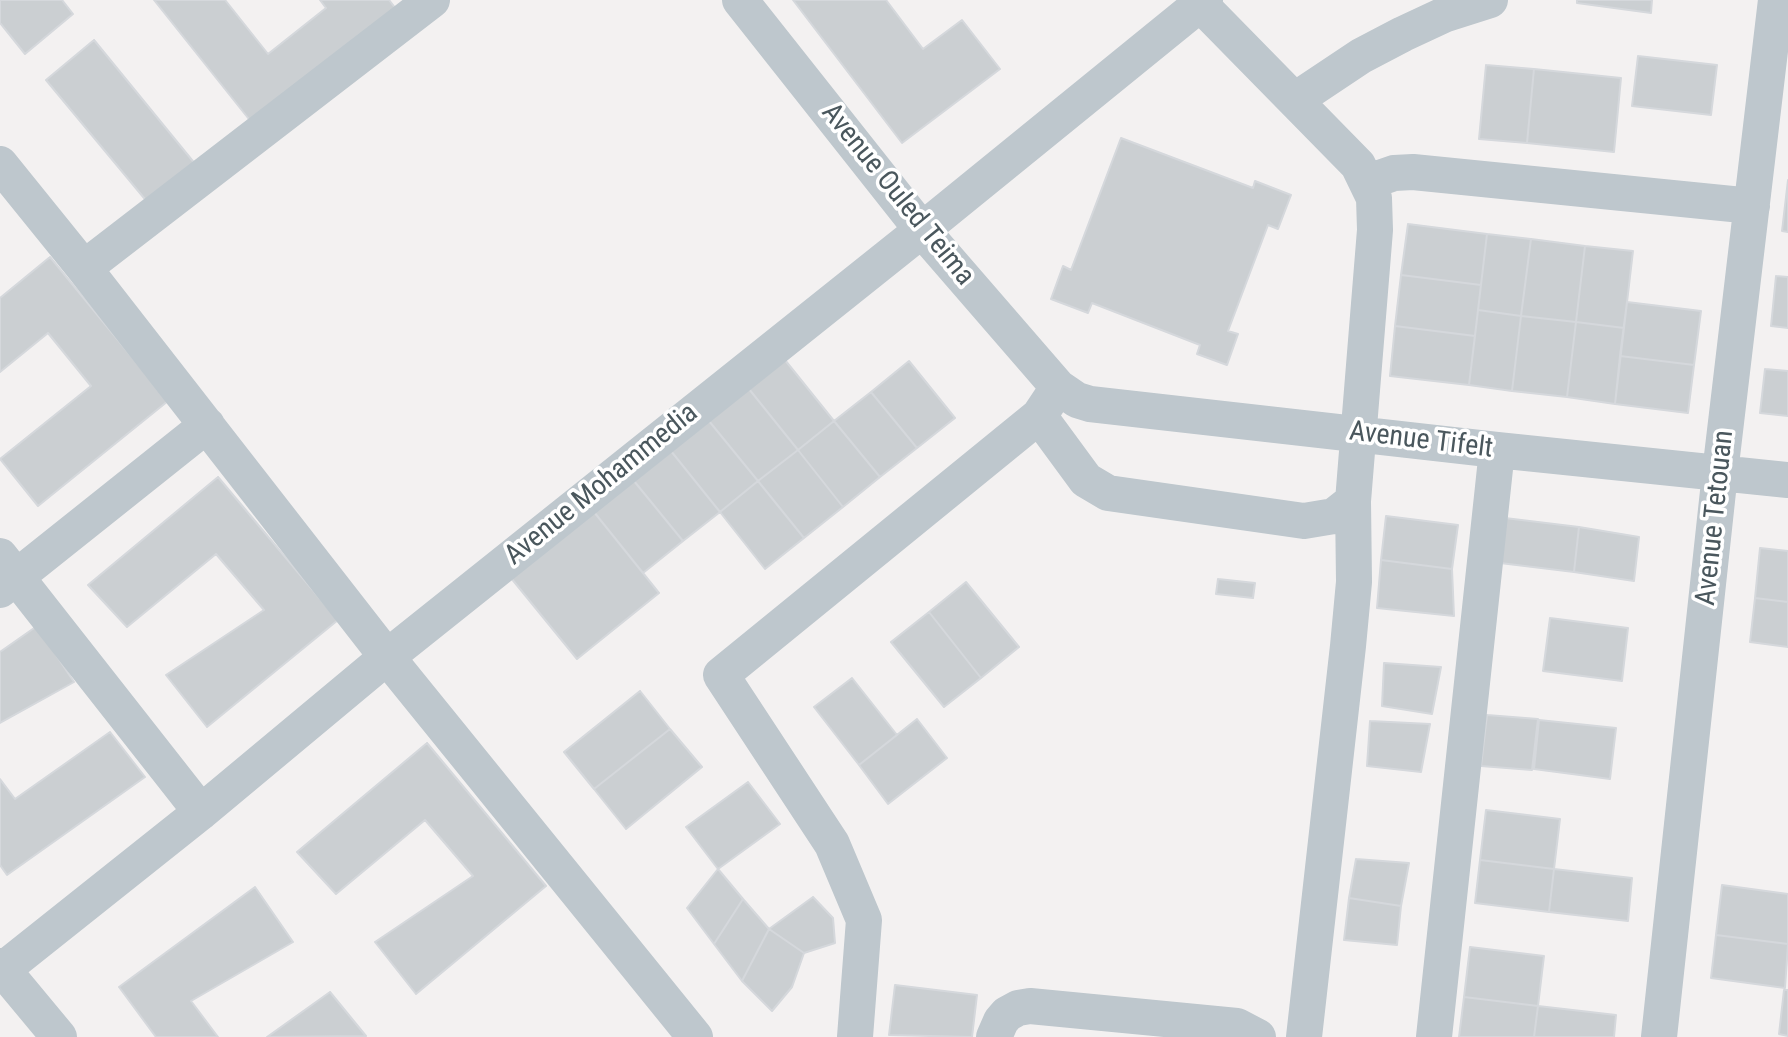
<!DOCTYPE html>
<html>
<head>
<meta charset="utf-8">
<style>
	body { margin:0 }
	canvas { display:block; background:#f3f1f1 }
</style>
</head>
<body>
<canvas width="1788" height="1037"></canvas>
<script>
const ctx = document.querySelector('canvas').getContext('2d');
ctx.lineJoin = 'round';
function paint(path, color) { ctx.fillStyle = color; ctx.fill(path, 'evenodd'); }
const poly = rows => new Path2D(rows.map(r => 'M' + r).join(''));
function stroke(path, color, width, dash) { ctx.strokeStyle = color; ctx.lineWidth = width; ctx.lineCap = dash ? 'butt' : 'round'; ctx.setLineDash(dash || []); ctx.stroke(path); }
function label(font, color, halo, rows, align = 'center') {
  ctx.font = font + ' "Roboto Condensed",sans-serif'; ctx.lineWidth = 7; ctx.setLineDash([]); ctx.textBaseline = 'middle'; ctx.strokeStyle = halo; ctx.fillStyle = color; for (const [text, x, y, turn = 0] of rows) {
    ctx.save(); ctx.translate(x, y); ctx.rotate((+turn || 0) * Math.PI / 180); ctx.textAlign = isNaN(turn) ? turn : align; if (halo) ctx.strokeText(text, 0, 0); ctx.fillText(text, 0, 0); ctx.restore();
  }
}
const building = poly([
	[0,0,62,0,73,14,25,54,0,23,0,0],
	[154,0,225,0,268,54,326,8,320,0,389,0,400,14,256,128,154,0],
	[793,0,886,0,923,49,962,20,1000,69,902,143,793,0],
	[1577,0,1652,0,1651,13,1577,3,1577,0],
	[94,40,196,165,149,204,46,80,94,40],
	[1638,56,1717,65,1711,115,1632,106,1638,56],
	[1486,65,1534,69,1527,143,1479,139,1486,65],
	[1534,69,1621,78,1614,152,1527,143,1534,69],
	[1121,138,1253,188,1255,181,1291,195,1278,229,1268,225,1228,331,1238,334,1227,365,1197,354,1200,345,1092,303,1088,313,1051,299,1063,266,1071,270,1121,138],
	[1788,180,1788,232,1782,231,1788,180],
	[1408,224,1487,234,1481,285,1401,275,1408,224],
	[1487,234,1531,239,1521,316,1478,310,1487,234],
	[1531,239,1585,246,1576,322,1521,316,1531,239],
	[1585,246,1633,251,1624,328,1576,322,1585,246],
	[50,257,168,401,38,506,0,459,91,386,48,333,0,372,0,298,50,257],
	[1401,275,1481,285,1475,336,1395,326,1401,275],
	[1776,276,1788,277,1788,328,1771,326,1776,276],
	[1627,302,1701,311,1694,365,1620,356,1627,302],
	[1478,310,1521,316,1512,391,1469,385,1478,310],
	[1521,316,1576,322,1567,397,1512,391,1521,316],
	[1576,322,1624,328,1615,404,1567,397,1576,322],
	[1395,326,1475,336,1469,385,1390,376,1395,326],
	[1620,356,1694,365,1688,413,1615,404,1620,356],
	[785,360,834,421,798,450,749,389,785,360],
	[909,361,955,418,917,448,871,392,909,361],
	[1765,369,1788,371,1788,416,1760,413,1765,369],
	[749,389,798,450,758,481,709,421,749,389],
	[871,392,917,448,880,477,834,421,871,392],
	[709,421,758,481,720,512,671,451,709,421],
	[834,421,880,477,843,507,798,450,834,421],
	[798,450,843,507,804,538,758,481,798,450],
	[671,451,720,512,683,541,634,481,671,451],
	[218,477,338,620,207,727,166,675,264,610,216,554,127,627,88,585,218,477],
	[634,481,683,541,643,573,594,512,634,481],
	[758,481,804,538,765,569,720,512,758,481],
	[594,512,659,593,577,659,511,578,594,512],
	[1386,516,1458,525,1452,569,1381,560,1386,516],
	[1505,518,1579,527,1574,572,1500,563,1505,518],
	[1579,527,1639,537,1634,581,1574,572,1579,527],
	[1760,548,1788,551,1788,602,1755,598,1760,548],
	[1381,560,1452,569,1454,616,1377,608,1381,560],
	[1218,579,1255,583,1253,598,1216,594,1218,579],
	[966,582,1019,647,981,678,929,612,966,582],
	[1755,598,1788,602,1788,647,1750,642,1755,598],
	[929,612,981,678,944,707,891,642,929,612],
	[1550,618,1628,628,1622,681,1543,671,1550,618],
	[37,626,74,682,0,723,0,652,37,626],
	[1384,663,1441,667,1432,714,1382,706,1384,663],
	[852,678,897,735,859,765,814,707,852,678],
	[640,691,670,729,594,789,564,752,640,691],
	[1487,715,1538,719,1532,770,1481,766,1487,715],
	[917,719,947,758,888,804,859,765,917,719],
	[1539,720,1616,728,1610,779,1534,769,1539,720],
	[1370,721,1430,724,1421,772,1367,766,1370,721],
	[670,729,702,767,626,829,594,789,670,729],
	[110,732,145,777,7,875,0,865,0,779,15,799,110,732],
	[427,743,546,886,416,994,375,942,473,876,425,820,336,894,297,852,427,743],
	[748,782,780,824,718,869,686,827,748,782],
	[1486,810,1560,819,1554,869,1480,860,1486,810],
	[1356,859,1409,863,1401,906,1349,898,1356,859],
	[1480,860,1554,869,1549,912,1475,903,1480,860],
	[718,869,743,899,714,944,687,908,718,869],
	[1554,869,1632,878,1628,921,1549,912,1554,869],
	[1722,885,1788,894,1788,944,1716,935,1722,885],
	[255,887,293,942,191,1001,218,1037,156,1037,119,987,255,887],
	[813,897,833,918,835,943,804,953,769,929,813,897],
	[1349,898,1401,906,1397,945,1344,940,1349,898],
	[743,899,769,929,742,981,714,944,743,899],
	[769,929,804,953,792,987,772,1011,742,981,769,929],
	[1716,935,1788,944,1785,988,1711,978,1716,935],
	[1470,947,1544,956,1538,1006,1464,997,1470,947],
	[895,985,977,995,972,1037,889,1035,895,985],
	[1784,990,1788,990,1788,1036,1779,1034,1784,990],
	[330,992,366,1036,267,1037,330,992],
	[1464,997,1538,1006,1534,1037,1459,1037,1464,997],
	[1538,1006,1616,1015,1614,1037,1534,1037,1538,1006]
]);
const minor = poly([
	[740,0,922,230,1058,387,1077,400,1090,404,1497,450,1788,480],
	[1295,100,1361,56,1403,34,1446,14,1490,0],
	[0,164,84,268,387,657,695,1037],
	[1368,182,1394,173,1413,172,1752,206],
	[84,268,432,0],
	[1039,416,1086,480,1108,493,1304,521,1334,516,1353,501,1375,230,1374,198,1358,165,1200,4],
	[0,556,201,812],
	[0,590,207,425],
	[0,966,59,1037],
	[0,972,201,812,387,657,922,230,1205,0],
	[855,1037,864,920,832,844,721,675,1039,416,1053,395],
	[994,1037,1001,1021,1007,1014,1018,1008,1030,1006,1237,1026,1258,1037],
	[1304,1037,1348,646,1354,582,1353,501],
	[1434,1037,1497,450],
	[1659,1037,1720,473,1776,0]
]);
const streetNames = [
	["Avenue Ouled Teima",897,195,51],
	["Avenue Tifelt",1421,441,7],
	["Avenue Mohammedia",602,485,-39],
	["Avenue Tetouan",1716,518,-84]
];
paint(building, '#cbcfd2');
stroke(building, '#d5d8dc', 2);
stroke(minor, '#bec7cd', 36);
label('28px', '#4a575d', '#fff', streetNames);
</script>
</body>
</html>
